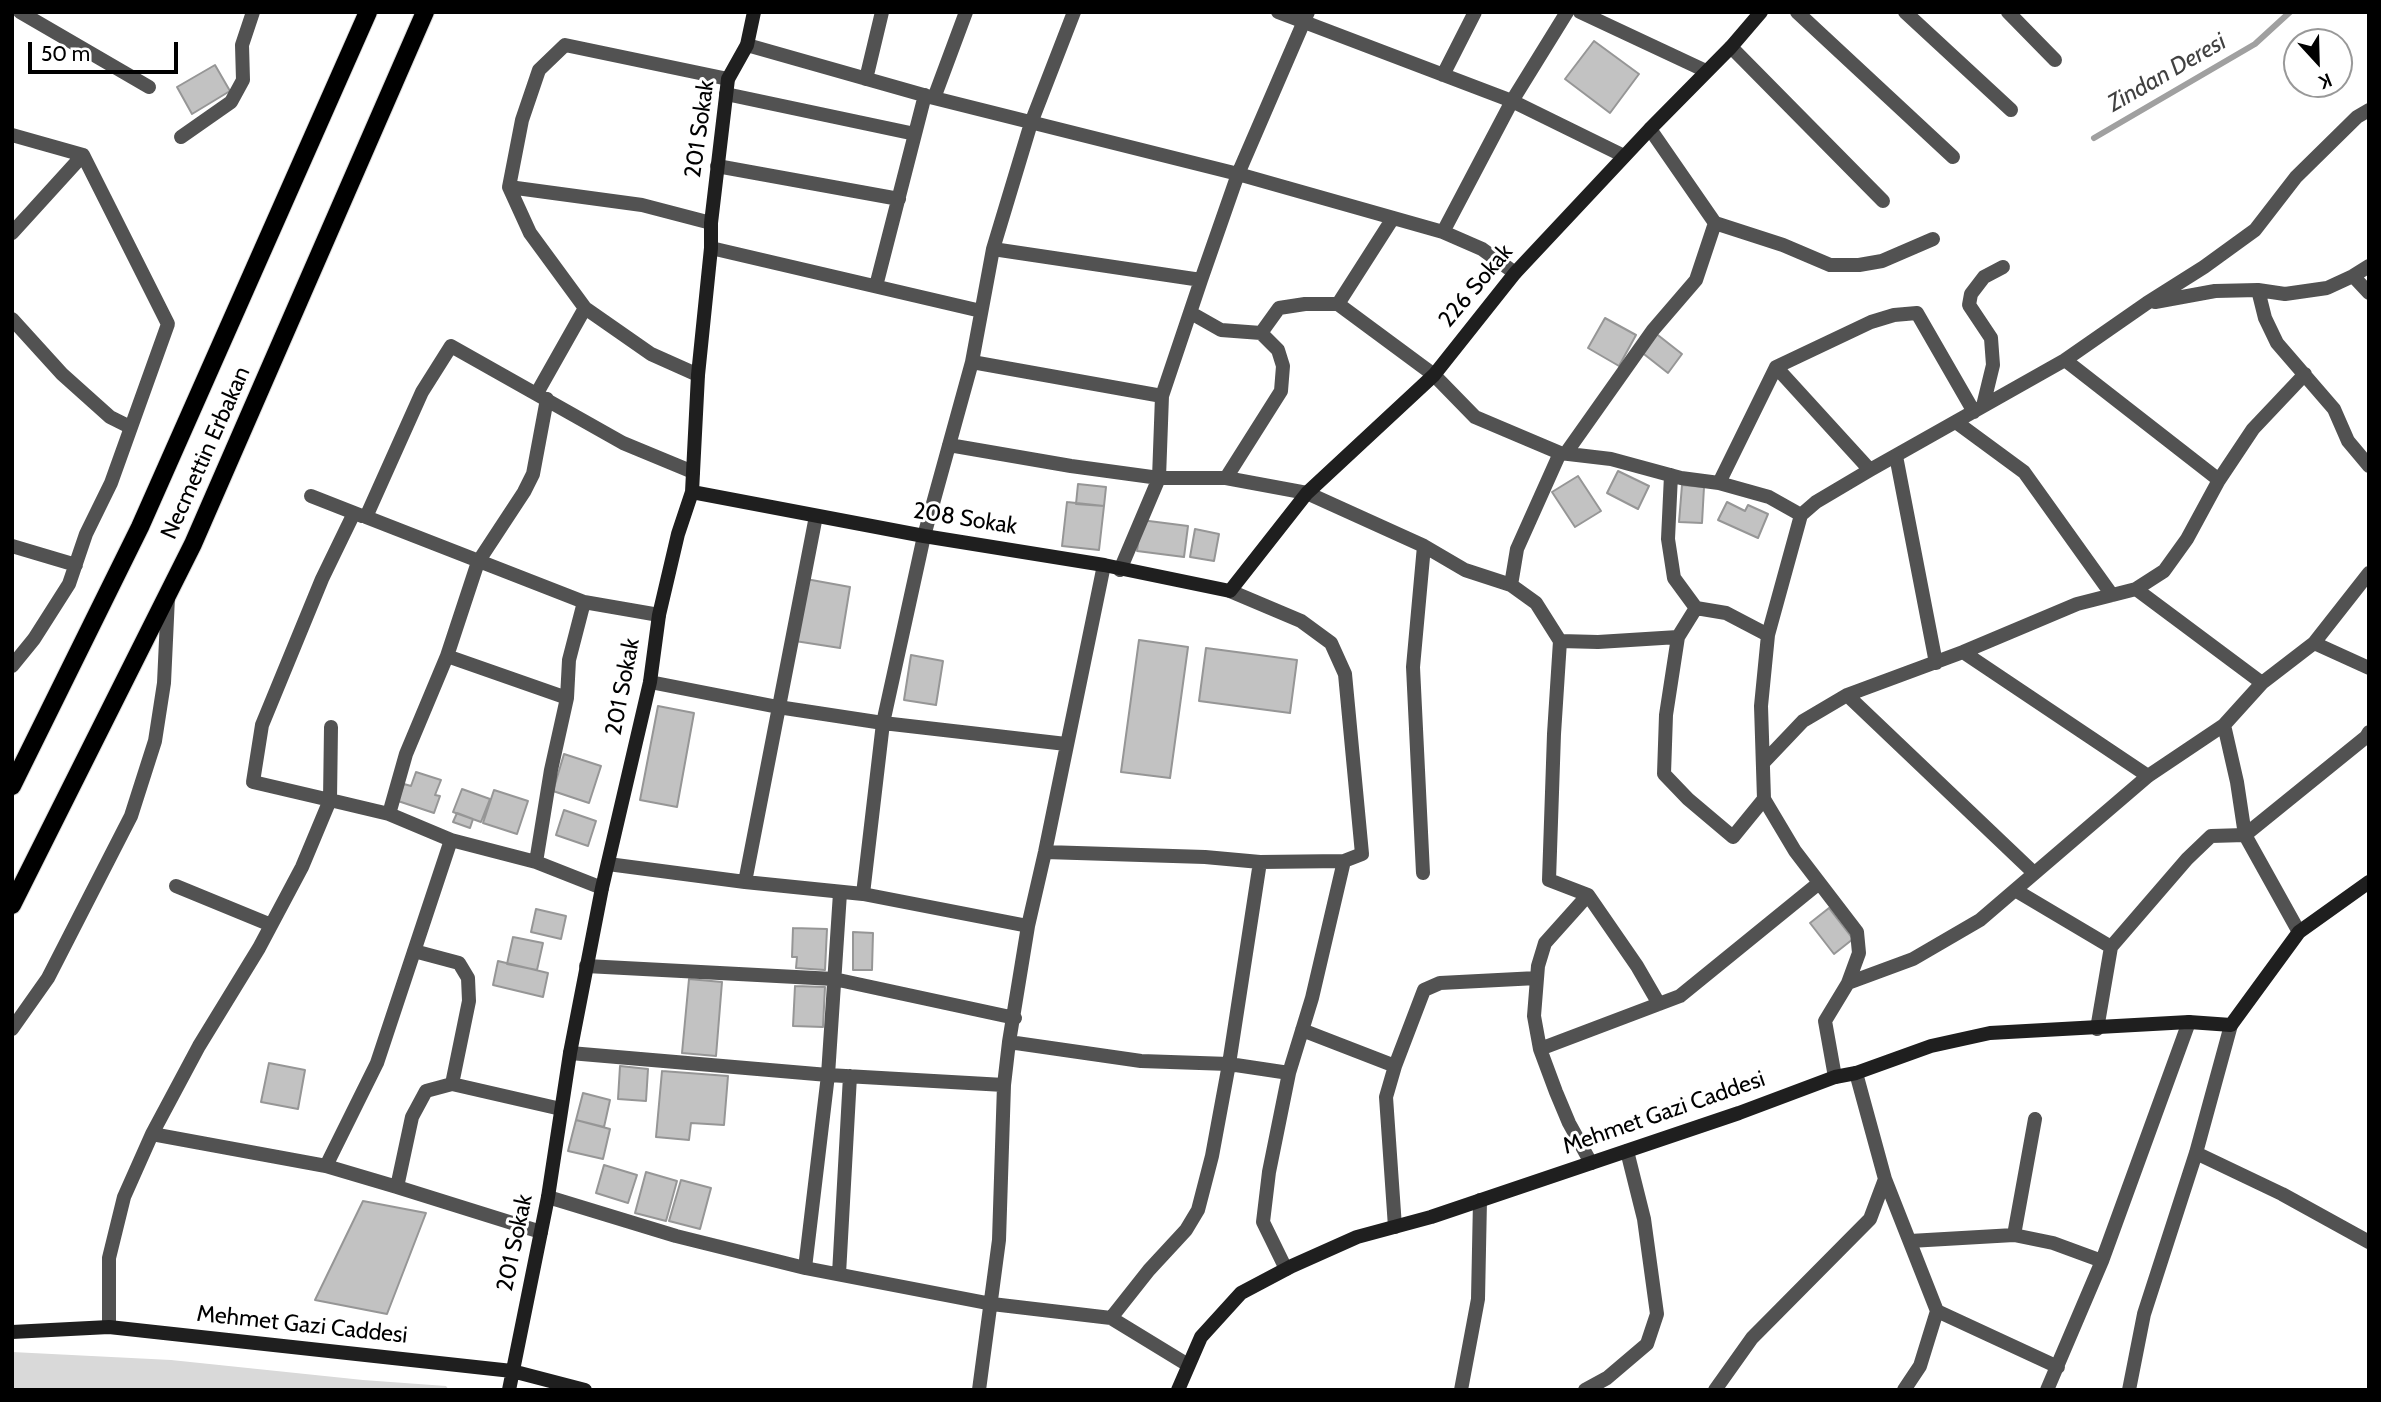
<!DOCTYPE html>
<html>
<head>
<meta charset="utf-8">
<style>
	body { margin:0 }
	#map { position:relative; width:2381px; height:1402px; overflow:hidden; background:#fff; font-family:Cabin,sans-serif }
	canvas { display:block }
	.frame { position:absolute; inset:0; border:14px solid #000; pointer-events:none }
	.north { position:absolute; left:2283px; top:28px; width:70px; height:70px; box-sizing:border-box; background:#fff; border:2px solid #999; border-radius:50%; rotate:158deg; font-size:19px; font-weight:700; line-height:28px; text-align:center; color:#000 }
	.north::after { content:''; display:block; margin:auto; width:24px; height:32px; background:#000; clip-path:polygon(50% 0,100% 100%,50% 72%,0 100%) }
	.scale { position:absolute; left:28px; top:42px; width:150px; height:32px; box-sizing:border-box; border:4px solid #000; border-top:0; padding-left:9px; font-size:21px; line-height:24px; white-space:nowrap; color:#000; -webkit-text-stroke:5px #fff; paint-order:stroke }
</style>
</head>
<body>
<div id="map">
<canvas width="2381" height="1402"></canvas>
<div class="frame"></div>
<div class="north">K</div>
<div class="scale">50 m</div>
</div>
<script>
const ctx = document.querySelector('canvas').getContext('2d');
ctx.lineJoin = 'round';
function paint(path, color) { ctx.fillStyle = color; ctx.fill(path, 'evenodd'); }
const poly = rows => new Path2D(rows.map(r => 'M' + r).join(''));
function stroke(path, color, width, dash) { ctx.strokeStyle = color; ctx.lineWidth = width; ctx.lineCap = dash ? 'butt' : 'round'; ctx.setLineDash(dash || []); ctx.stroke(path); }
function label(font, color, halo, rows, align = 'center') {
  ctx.font = font + ' Cabin,sans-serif'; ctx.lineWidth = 6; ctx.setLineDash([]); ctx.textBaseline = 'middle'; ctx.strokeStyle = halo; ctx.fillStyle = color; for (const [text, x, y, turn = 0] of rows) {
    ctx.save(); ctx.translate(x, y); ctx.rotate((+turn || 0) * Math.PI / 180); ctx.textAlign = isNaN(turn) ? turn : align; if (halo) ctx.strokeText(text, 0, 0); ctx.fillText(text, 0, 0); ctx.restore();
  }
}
const green = poly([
	[12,1352,171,1360,363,1380,446,1386,449,1390,12,1390]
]);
const stream = poly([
	[2094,138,2255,44,2290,12]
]);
const building = poly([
	[1594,41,1639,74,1610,113,1565,79,1594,41],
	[215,65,230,91,192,114,177,87,215,65],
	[1605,318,1636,335,1619,366,1588,348,1605,318],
	[1654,332,1682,354,1668,373,1640,351,1654,332],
	[1618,471,1649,486,1638,509,1607,493,1618,471],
	[1578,476,1601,511,1575,527,1552,492,1578,476],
	[1078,484,1106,487,1104,506,1076,504,1078,484],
	[1682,485,1704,487,1702,523,1679,522,1682,485],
	[1067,502,1104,506,1099,550,1062,546,1067,502],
	[1727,502,1745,511,1748,505,1768,514,1758,538,1718,520,1727,502],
	[1141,520,1188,526,1184,557,1137,551,1141,520],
	[1195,529,1219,534,1214,561,1190,557,1195,529],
	[806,579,850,587,840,648,795,641,806,579],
	[1139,640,1188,647,1170,778,1121,772,1139,640],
	[1206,648,1297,660,1290,713,1199,701,1206,648],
	[911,655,943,661,936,705,904,700,911,655],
	[658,706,694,713,677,807,640,800,658,706],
	[564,754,601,766,589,803,553,791,564,754],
	[416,772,441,780,435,795,440,796,434,813,398,801,404,784,411,786,416,772],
	[462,789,490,799,481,822,453,812,462,789],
	[494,790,528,801,517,834,483,823,494,790],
	[564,810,596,821,588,846,556,835,564,810],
	[457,813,473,819,470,828,453,822,457,813],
	[1829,908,1853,939,1834,954,1810,923,1829,908],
	[536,909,566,916,561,939,531,932,536,909],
	[793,928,827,929,825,970,796,968,797,957,792,957,793,928],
	[853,932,873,933,872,970,853,970,853,932],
	[513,937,543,943,537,970,507,964,513,937],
	[498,961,548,973,543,997,493,985,498,961],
	[689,979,722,982,716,1056,682,1053,689,979],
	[795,986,825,987,823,1027,793,1026,795,986],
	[269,1063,305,1070,298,1109,261,1102,269,1063],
	[620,1066,648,1069,646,1101,618,1099,620,1066],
	[662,1071,728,1076,724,1125,691,1123,689,1140,656,1137,662,1071],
	[583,1093,610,1100,604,1127,576,1120,583,1093],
	[576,1120,610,1129,603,1159,568,1151,576,1120],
	[604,1165,637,1175,628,1203,596,1193,604,1165],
	[646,1172,677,1181,666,1221,635,1213,646,1172],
	[681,1180,711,1188,700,1229,669,1221,681,1180],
	[363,1201,426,1213,387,1314,315,1300,363,1201]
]);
const street = poly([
	[20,12,149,87],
	[1278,12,1512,101,1624,156],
	[1580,12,1706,71],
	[1797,12,1953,157],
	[1905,12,2011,110],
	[2008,12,2055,60],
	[747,45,934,98,1238,174,1443,232,1482,249,1515,273],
	[1731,47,1883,201],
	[1443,75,1475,12],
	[866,79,882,12],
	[726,94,915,134],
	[934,98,966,12],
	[1650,129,1715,223,1783,245,1830,265,1859,265,1882,261,1933,239],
	[12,135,83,155,12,233],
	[181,137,231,102,243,80,242,45,253,12],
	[717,166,899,199],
	[509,187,642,205,711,223],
	[1443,232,1512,101,1567,12],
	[711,248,981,311],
	[993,249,1201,280],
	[2353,276,2369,293],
	[876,286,925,95],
	[2258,290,2265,318,2277,343,2334,409,2348,441,2369,466],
	[2155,302,2215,291,2258,290,2285,294,2327,288,2353,276,2369,266],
	[1338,304,1393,218],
	[1191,313,1221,330,1261,333,1279,308,1305,304,1338,304,1434,375,1475,417,1560,453,1611,459,1681,478,1719,483,1769,497,1801,515],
	[12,319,62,374,110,417,130,427],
	[2065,360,2219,480],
	[972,362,1162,396],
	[1776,367,1870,470],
	[698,375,651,354,585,308,530,233,509,187,522,120,539,70,565,45,728,79],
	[537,393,585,308],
	[1983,406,1993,365,1991,338,1969,305,1971,294,1984,277,2003,267],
	[1956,422,2024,472,2112,595],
	[949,445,1071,466,1159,478,1226,478,1307,493,1424,546,1465,570,1511,585,1536,603,1560,641,1598,642,1678,637,1696,608,1726,613,1768,635],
	[1566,453,1653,330,1696,280,1715,223],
	[1896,456,1936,663],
	[1671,475,1668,539,1674,578,1696,608],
	[1226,478,1281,391,1283,366,1278,350,1261,333],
	[1719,483,1776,367,1871,322,1894,315,1917,313,1974,412],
	[311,496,362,516],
	[12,546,76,565],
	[1120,570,1159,478,1162,396,1201,280,1238,174,1308,12],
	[1511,585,1517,549,1560,453],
	[2136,589,2262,683],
	[659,615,584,602,366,517,422,392,451,346,623,443,693,472],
	[1678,637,1666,715,1664,774,1688,799,1733,837,1764,799],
	[1560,641,1554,734,1549,880,1588,895,1637,966,1659,1004],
	[2314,643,2369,668],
	[1963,652,2148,776],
	[447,656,478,562,524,492,533,474,547,399],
	[12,666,34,639,69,584,86,534,111,483,168,324,83,155],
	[650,682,778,707,883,723,1066,744],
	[1847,695,2034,873],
	[2224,725,2237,782,2245,835,2299,932],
	[331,727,330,800,253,782,262,725,322,579,354,513],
	[1764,762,1803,721,1847,695,1963,652,2077,604,2136,589,2164,571,2187,539,2219,480,2253,429,2305,374],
	[389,814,406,754,447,656,567,698,569,660,584,602],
	[1045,852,1205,857,1260,862,1344,861,1362,854,1345,674,1331,643,1301,621,1230,591],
	[536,862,551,770,567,698],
	[608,864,745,882,863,894,1028,926],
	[1423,873,1413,667,1424,546],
	[745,882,816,516],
	[176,886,271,925],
	[2015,890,2111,947],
	[863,894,883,723,924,536,972,362,993,249,1031,123,1074,12],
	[1588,895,1545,943,1538,966,1534,1016,1540,1049,1556,1092,1569,1123,1591,1163],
	[414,951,459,963,468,978,469,1001,452,1084],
	[586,966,834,979,1015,1018],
	[1848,983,1913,959,1980,920,2148,776,2224,725,2262,683,2314,643,2369,573],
	[12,1029,48,978,131,816,155,741,164,683,168,597],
	[2097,1029,2111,947,2187,859,2211,836,2245,835,2366,737,2369,732],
	[1302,1030,1395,1066],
	[1009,1042,1141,1061,1229,1064,1289,1073],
	[1540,1049,1680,996,1819,883],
	[570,1053,828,1075,1004,1085],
	[1835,1077,1825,1021,1848,983,1859,953,1857,932,1795,851,1764,799,1761,706,1768,635,1801,515,1816,502,1870,470,2065,360,2147,303,2204,267,2255,230,2296,177,2357,117,2369,110],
	[152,1134,326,1166,377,1063,451,840],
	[2196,1153,2282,1194,2369,1242],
	[326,1166,397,1187,412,1117,426,1091,452,1084,561,1109],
	[1885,1179,1937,1311,1920,1366,1904,1390],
	[397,1187,541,1232],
	[548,1197,676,1236,805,1268,992,1304,1111,1318,1188,1365],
	[1395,1227,1386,1097,1395,1066,1424,990,1440,983,1537,978],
	[2014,1235,2035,1119],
	[1910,1241,2014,1235,2053,1243,2102,1261],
	[805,1268,828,1075,840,893],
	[1286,1269,1263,1222,1269,1172,1289,1073,1312,998,1344,861],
	[839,1274,850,1076],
	[1937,1311,2058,1367],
	[1111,1318,1149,1270,1186,1230,1198,1210,1212,1156,1229,1064,1260,862],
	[109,1327,109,1258,124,1197,152,1134,199,1046,259,948,302,867,330,800,389,814,451,840,536,862,602,888],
	[979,1390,999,1240,1004,1085,1009,1042,1028,926,1045,852,1104,565],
	[1461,1390,1478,1299,1480,1200],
	[1585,1390,1607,1378,1647,1344,1657,1314,1644,1219,1627,1151],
	[1715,1390,1752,1338,1870,1219,1885,1179,1856,1073],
	[2047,1390,2102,1261,2189,1022],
	[2129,1390,2144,1314,2196,1153,2231,1025]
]);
const secondary = poly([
	[692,492,924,536,1104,565,1230,591,1307,493,1434,375,1515,273,1650,129,1731,47,1761,12],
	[12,1332,109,1327,512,1371,585,1390],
	[509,1390,548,1197,570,1053,602,888,650,682,659,615,678,534,692,492,698,375,711,248,711,223,728,79,747,45,754,12],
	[1178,1390,1201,1337,1241,1293,1292,1266,1357,1237,1431,1217,1739,1113,1835,1077,1856,1073,1931,1046,1990,1033,2189,1022,2231,1025,2299,932,2369,882]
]);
const primary = poly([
	[12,786,140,527,368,12],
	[12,905,193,544,425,12]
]);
const streetNames = [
	["201 Sokak",700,129,-82],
	["226 Sokak",1476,286,-50],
	["Necmettin Erbakan",206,453,-66],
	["208 Sokak",965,519,9],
	["201 Sokak",623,687,-79],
	["Mehmet Gazi Caddesi",1664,1113,-19],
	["201 Sokak",515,1243,-78],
	["Mehmet Gazi Caddesi",302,1325,6]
];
const waterNames = [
	["Zindan Deresi",2167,73,-30]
];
paint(green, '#d9d9d9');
stroke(stream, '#a0a0a0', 6);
paint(building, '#c2c2c2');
stroke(building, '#969696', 2);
stroke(primary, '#dbdbdb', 20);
stroke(street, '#525252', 14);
stroke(secondary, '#1f1f1f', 14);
stroke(primary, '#000', 18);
label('23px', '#000', '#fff', streetNames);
label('italic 24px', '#414141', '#fff', waterNames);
</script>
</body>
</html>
